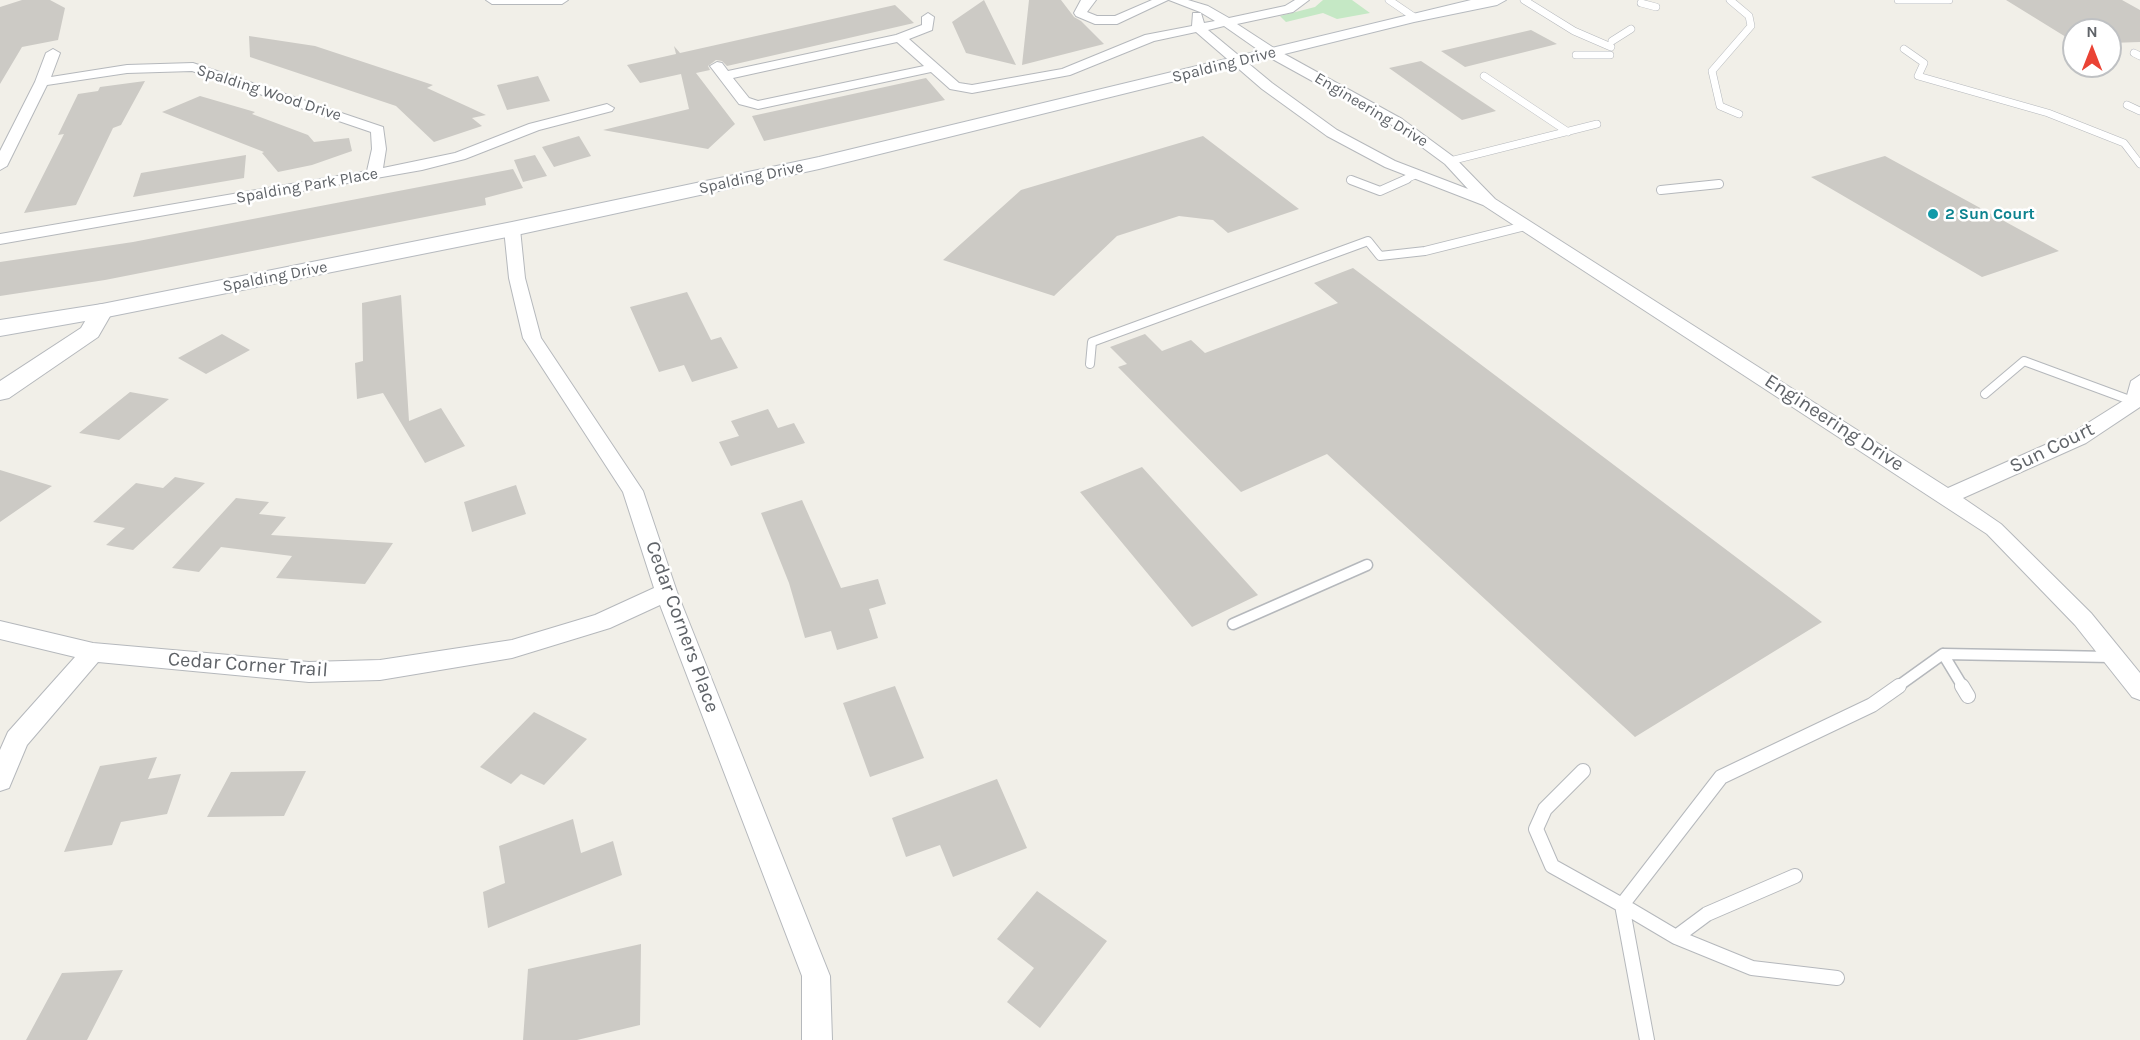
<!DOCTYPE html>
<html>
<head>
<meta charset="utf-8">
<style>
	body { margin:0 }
	#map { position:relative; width:2140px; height:1040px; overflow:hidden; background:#f1efe8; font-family:Karla,sans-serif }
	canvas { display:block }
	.north { position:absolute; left:2062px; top:18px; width:60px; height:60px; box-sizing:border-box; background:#fff; border:2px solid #bfc1c3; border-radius:50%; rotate:0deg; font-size:16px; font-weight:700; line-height:24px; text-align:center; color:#5f6368 }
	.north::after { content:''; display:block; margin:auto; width:21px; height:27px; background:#ea4335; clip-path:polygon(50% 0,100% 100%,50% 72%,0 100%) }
</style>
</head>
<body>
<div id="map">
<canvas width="2140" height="1040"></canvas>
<div class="north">N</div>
</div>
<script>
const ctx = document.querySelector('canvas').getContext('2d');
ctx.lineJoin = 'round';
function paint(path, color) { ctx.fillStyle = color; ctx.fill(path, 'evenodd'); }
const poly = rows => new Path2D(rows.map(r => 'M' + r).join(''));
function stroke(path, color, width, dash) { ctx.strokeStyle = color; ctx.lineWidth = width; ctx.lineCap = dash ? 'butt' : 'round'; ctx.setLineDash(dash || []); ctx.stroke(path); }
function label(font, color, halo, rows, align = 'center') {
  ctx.font = font + ' Karla,sans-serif'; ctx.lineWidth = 5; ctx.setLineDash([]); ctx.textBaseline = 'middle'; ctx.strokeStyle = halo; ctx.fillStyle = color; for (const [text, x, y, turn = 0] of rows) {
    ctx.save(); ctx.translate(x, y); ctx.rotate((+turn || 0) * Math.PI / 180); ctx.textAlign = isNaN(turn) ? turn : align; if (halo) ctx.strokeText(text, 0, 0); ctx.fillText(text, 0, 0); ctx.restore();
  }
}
const green = poly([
	[1323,0,1352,0,1370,13,1337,19,1323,13,1286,22,1280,16,1315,7]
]);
const building = poly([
	[22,0,50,0,65,8,58,40,22,47,0,84,0,7],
	[984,0,1016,65,966,53,952,22],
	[1029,0,1061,0,1074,17,1081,21,1104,44,1022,65],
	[2006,0,2122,0,2140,10,2140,42,2110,43,2110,30,2074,30,2074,42],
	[895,5,914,23,727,66,722,61,716,60,708,66,710,70,696,73,735,124,708,149,603,130,689,109,681,74,640,83,627,65,676,54,674,46,680,53],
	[1531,30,1557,44,1465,67,1441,51],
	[249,36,315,46,433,85,427,88,486,115,472,118,482,126,434,142,396,106,250,57],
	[1421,61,1496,111,1462,120,1389,68],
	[538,76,550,101,507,110,497,85],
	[926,78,945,100,764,141,752,116],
	[145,81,121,125,113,128,76,205,24,213,64,134,58,135,78,94,98,91,100,87],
	[200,96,255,112,252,114,308,135,314,142,349,138,352,151,312,165,278,172,262,153,264,152,162,112],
	[579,136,591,156,554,167,542,147],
	[1203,136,1299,209,1228,233,1213,220,1179,216,1117,236,1054,296,943,260,1021,190],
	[246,155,244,178,133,197,141,173],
	[535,155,547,176,523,182,514,160],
	[1885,156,2059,251,1982,277,1811,177],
	[513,169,523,188,485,198,486,205,105,280,0,296,0,262,133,242],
	[1353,268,1822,622,1635,737,1327,454,1241,492,1118,367,1127,364,1110,347,1145,334,1162,351,1191,340,1205,353,1338,303,1314,283],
	[687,292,711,340,721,337,738,368,692,382,684,365,659,372,630,307],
	[401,295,409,421,441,408,465,446,425,463,383,393,357,399,355,363,363,361,362,303],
	[222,334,250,350,206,374,178,358],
	[130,392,169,399,119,440,79,433],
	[768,409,778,428,794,423,805,443,731,466,719,442,739,436,731,421],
	[1142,467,1258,595,1192,627,1080,492],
	[0,470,52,486,0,522],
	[175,477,205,483,133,550,106,545,125,528,93,522,136,483,163,488],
	[516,485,526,514,472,532,464,502],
	[236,498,269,502,259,514,286,517,271,535,393,543,365,584,276,578,292,556,221,547,199,572,172,568],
	[802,500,841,588,878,579,886,604,869,609,878,638,837,650,831,631,805,638,789,583,761,513],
	[895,686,924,758,870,777,843,703],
	[534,712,587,739,544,785,521,774,511,784,480,767],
	[157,757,148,779,181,774,167,814,121,822,112,845,64,852,100,766],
	[306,771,284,816,207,817,231,772],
	[997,779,1027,848,953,877,940,845,906,857,892,818],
	[573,819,581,853,613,841,622,875,488,928,483,892,505,883,499,846],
	[1037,891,1107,941,1040,1028,1007,1002,1034,968,997,939],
	[641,944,640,1025,577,1040,523,1040,528,969],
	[123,970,87,1040,26,1040,62,973]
]);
const serviceFar3 = poly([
	[1389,0,1414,17],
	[1524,0,1574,31,1611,47],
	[1730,0,1749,16,1751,26,1712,71,1720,106,1739,114],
	[1898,0,1949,0],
	[1641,3,1656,7],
	[1612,41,1631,29],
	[1904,49,1924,63,1918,76,2048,113,2124,143,2140,164],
	[2134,53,2140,56],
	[1576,55,1610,55],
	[1484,76,1568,132],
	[2127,105,2140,111],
	[1450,161,1597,124],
	[1404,180,1415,175]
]);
const serviceFar2 = poly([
	[1351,180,1380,191,1407,179],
	[1661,190,1719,184],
	[1090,364,1092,342,1368,241,1380,256,1425,251,1525,226],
	[1985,394,2024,361,2135,402]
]);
const serviceFar1 = poly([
	[1233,624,1367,565],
	[1943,654,1963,687],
	[1897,687,1943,654,2112,657]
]);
const service = poly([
	[1962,686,1968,696],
	[1583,771,1545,809,1536,829,1552,866,1622,905,1721,777,1872,705,1899,686],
	[1622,905,1676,937,1707,914,1795,876],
	[1622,905,1647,1040],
	[1676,937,1752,968,1837,978]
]);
const minor = poly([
	[486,0,568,0,562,4,492,4,486,0],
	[1081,0,1096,0,1087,12,1097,16,1115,16,1152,0,1168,0,1117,24,1095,24,1076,16,1074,13,1081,0],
	[1169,0,1188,0,1208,6,1229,18,1285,6,1295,0,1309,0,1293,12,1237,24,1277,50,1402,119,1455,158,1495,199,1948,488,2072,433,2126,399,2131,381,2140,375,2140,407,2086,443,1963,498,2001,524,2091,613,2140,673,2140,700,2132,697,2075,625,1987,534,1483,205,1385,167,1327,136,1262,89,1196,32,1154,41,1070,75,972,93,950,89,931,72,758,109,739,104,710,66,717,62,722,63,728,71,896,35,922,25,922,17,928,13,934,17,932,30,909,39,959,83,972,85,1062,69,1145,35,1192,26,1193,13,1201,13,1204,23,1215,21,1200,12,1169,0],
	[1224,26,1267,56,1392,125,1445,164,1468,189,1395,161,1337,130,1272,83,1208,30,1224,26],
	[897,42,924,66,758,101,749,98,733,78,897,42],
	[53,49,60,53,51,77,127,65,193,63,383,127,386,149,383,168,455,153,529,124,607,104,614,108,612,111,539,130,465,159,422,170,0,244,0,234,367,171,372,149,371,132,192,71,127,73,47,85,7,166,0,170,0,151,35,82,46,53,53,49],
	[512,224,520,229,525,278,541,338,643,491,677,592,830,976,832,1040,802,1040,802,976,660,605,610,628,512,658,380,680,309,682,98,662,27,745,9,788,0,791,0,750,8,732,75,657,0,639,0,621,93,643,309,662,380,660,512,640,595,615,654,588,623,492,523,338,509,278,504,229,512,224]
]);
const tertiary = poly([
	[102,304,110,306,113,311,98,337,9,398,0,400,0,381,81,328,94,306,102,304]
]);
const secondary = poly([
	[1471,0,1506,0,1497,5,1414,22,819,169,512,236,102,318,0,336,0,320,102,304,512,222,819,157,1471,0]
]);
const markers = [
	[1933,214,6,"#0f9aa8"]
];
const farStreetnames = [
	["Spalding Drive",1224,65,-14],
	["Spalding Wood Drive",269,93,18],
	["Engineering Drive",1371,110,31],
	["Spalding Drive",751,178,-12],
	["Spalding Park Place",307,186,-10],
	["Spalding Drive",275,277,-11]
];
const farCulturenames = [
	["2 Sun Court",1945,214]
];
const streetNames = [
	["Engineering Drive",1834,423,33],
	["Sun Court",2052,448,-26],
	["Cedar Corners Place",682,627,70],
	["Cedar Corner Trail",248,665,4]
];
paint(green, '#c5e8c5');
paint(building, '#cccac5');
stroke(serviceFar3, '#b5b8bc', 8);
stroke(serviceFar2, '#b5b8bc', 10);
stroke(serviceFar1, '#b5b8bc', 13);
stroke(service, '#b5b8bc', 16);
stroke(minor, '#b5b8bc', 2);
stroke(tertiary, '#b5b8bc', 2);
stroke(secondary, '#b6babf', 2);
stroke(serviceFar3, '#fff', 7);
stroke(serviceFar2, '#fff', 8);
stroke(serviceFar1, '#fff', 10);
stroke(service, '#fff', 14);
paint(minor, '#fff');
paint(tertiary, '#fff');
paint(secondary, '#fff');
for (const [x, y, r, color] of markers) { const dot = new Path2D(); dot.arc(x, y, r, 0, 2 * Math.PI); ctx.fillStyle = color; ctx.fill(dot); stroke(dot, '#fff', 2); }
label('16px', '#5f6368', '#fff', farStreetnames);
label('bold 16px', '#0d838f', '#fff', farCulturenames, 'left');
label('20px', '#5f6368', '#fff', streetNames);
</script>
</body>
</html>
